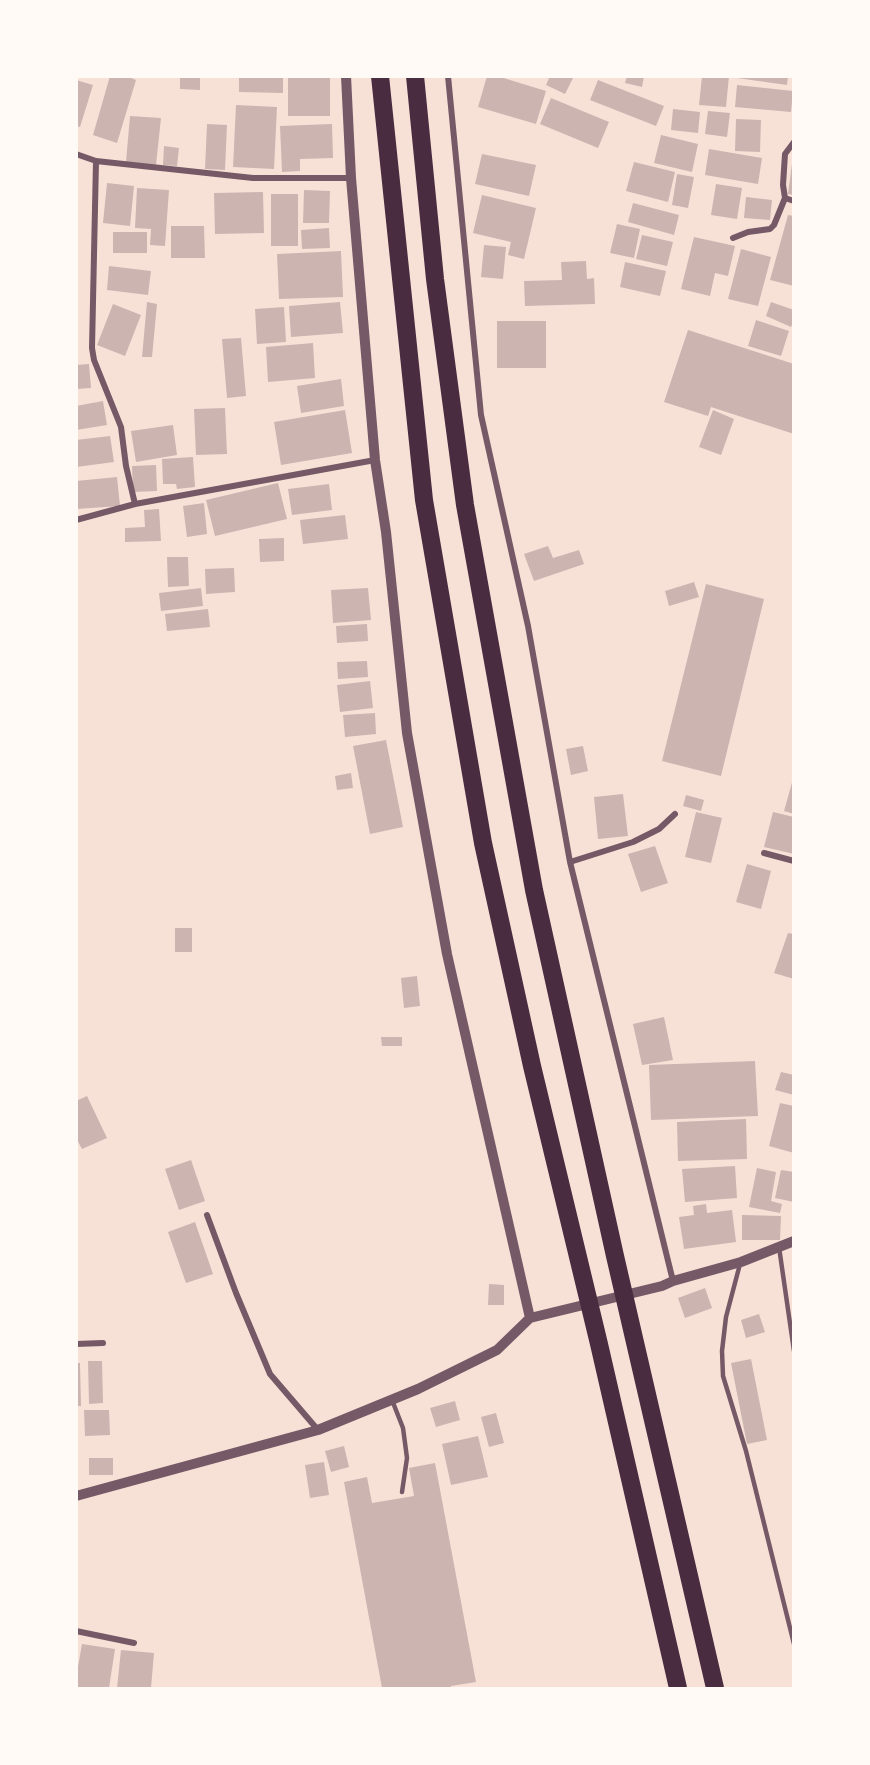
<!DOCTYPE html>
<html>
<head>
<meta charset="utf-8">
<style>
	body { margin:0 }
	#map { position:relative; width:870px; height:1765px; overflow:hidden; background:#f7e1d7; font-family:Inter,sans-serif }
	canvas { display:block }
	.frame { position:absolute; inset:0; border:78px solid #fffaf5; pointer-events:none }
</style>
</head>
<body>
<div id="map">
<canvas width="870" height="1765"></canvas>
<div class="frame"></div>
</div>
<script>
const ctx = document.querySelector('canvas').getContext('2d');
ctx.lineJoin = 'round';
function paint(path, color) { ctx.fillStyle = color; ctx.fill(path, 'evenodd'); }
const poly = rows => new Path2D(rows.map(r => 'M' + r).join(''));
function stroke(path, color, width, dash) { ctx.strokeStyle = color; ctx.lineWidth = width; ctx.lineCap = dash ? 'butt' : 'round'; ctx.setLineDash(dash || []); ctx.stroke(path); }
const building = poly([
	[110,76,126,76,136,80,117,143,93,135],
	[180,76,200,76,200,90,180,89],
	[239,76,283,76,283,93,239,92],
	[288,76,330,76,330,116,288,116],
	[487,76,497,76,546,91,536,124,478,107],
	[550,76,574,76,565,94,546,85],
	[627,76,644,76,642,87,625,83],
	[702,76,729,76,726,107,699,105],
	[738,76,788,76,787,85,737,78],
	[76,80,93,85,80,127,76,126],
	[598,80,664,106,656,126,590,100],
	[737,85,793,91,791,112,735,107],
	[551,98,609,122,598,148,540,124],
	[236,105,277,107,274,169,233,167],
	[673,109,700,112,698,133,671,130],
	[708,111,730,113,727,137,705,134],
	[130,116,161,118,156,165,126,162],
	[736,119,761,120,760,152,735,151],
	[207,124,227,125,225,170,205,169],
	[332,124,333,158,300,159,300,171,282,172,280,126],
	[661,135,698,144,692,172,654,163],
	[164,146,179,148,177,166,163,165],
	[709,149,762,158,758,184,705,175],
	[482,154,536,165,529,196,475,184],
	[634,162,675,172,668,202,626,191],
	[792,164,794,164,794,195,788,194],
	[677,174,694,177,688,208,672,205],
	[107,183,134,186,130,226,103,223],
	[716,184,742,188,737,219,711,215],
	[137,188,169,190,165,246,150,245,151,229,135,228],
	[304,190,330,191,329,223,303,223],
	[263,192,264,233,215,234,214,193],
	[271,194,298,194,298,246,271,246],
	[482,195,536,208,524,259,508,255,511,242,473,233],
	[746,197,772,200,770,220,744,218],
	[633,203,679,215,674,235,628,222],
	[788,215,794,216,794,286,770,280],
	[617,224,640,229,634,258,610,253],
	[171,226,204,226,205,258,171,258],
	[329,228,330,248,302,249,301,230],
	[113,232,147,232,147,253,113,253],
	[642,235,673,242,667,266,636,259],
	[694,237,735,246,728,276,715,273,710,296,681,289],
	[484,245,506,247,503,279,481,277],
	[741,249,771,257,758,306,728,299],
	[341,251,343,297,279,299,277,254],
	[586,261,587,279,594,278,595,304,525,306,524,281,562,280,561,262],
	[625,262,666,271,660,296,620,287],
	[109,266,151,271,148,295,107,290],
	[147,302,157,304,152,357,142,357],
	[340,302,343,333,291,337,289,306],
	[771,302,794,310,794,321,791,327,766,316],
	[113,304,141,315,125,356,97,345],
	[284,307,286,342,257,344,255,309],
	[756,320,789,331,781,356,748,346],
	[497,321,546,321,546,368,497,368],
	[688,330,794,364,794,434,711,407,708,416,664,402],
	[241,338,246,396,227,398,222,339],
	[313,343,315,378,268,382,266,347],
	[89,364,91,388,76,389,76,365],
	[341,379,344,406,301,413,297,386],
	[103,401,107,425,76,430,76,406],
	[225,408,227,454,196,455,194,409],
	[345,410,352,453,281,465,274,422],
	[713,410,734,419,721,455,699,447],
	[173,425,177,455,136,462,131,431],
	[110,436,114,462,76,467,76,440],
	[193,457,195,487,177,489,176,484,163,484,162,459],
	[156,465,157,491,133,492,132,466],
	[117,477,120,506,76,509,76,481],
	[278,483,287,519,215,536,206,500],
	[329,484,332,510,292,515,288,489],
	[204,503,207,534,187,537,183,506],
	[159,509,161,541,125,542,125,528,145,527,144,510],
	[345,515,348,539,303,544,300,520],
	[284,538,284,561,260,562,259,539],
	[548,546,553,558,579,550,584,564,534,581,524,554],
	[167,557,188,557,189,586,168,587],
	[234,568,235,592,206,594,205,569],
	[694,582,699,597,669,606,665,591],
	[706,584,764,599,721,776,662,761],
	[201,588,203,606,161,611,159,593],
	[368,588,371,620,333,623,331,590],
	[208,609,210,627,167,631,165,614],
	[367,624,368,641,337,643,336,626],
	[367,661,368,677,338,679,337,662],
	[370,681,373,708,340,712,337,685],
	[375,713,376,734,345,737,343,715],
	[386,740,403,827,370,834,353,746],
	[583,746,588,771,571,775,566,749],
	[351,773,353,788,337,790,335,776],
	[793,779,794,779,794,814,784,811],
	[623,794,628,836,598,839,594,797],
	[686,795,704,800,701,811,683,806],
	[696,812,722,818,711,863,685,857],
	[773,812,794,817,794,854,764,847],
	[655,846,668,883,641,892,628,854],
	[747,864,771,871,761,909,736,902],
	[175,928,192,928,192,952,175,952],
	[788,933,794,934,794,979,774,973],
	[417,976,420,1006,404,1008,401,978],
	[664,1017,673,1060,642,1065,633,1024],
	[381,1037,402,1037,402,1046,382,1046],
	[755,1061,758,1116,651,1120,649,1065],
	[781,1072,794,1075,794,1095,775,1090],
	[87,1096,107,1138,82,1149,76,1138,76,1101],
	[780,1103,794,1106,794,1153,769,1146],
	[746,1119,747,1159,678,1161,677,1122],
	[191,1160,205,1201,179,1210,165,1169],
	[735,1166,737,1198,685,1202,682,1169],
	[757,1168,776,1172,771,1201,782,1204,780,1213,749,1207],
	[781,1170,794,1172,794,1202,775,1198],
	[706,1204,707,1213,732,1210,736,1242,684,1249,679,1217,694,1215,693,1206],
	[742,1215,781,1216,780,1240,742,1240],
	[195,1222,213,1274,186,1283,168,1232],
	[489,1284,504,1285,504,1305,488,1305],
	[705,1288,712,1308,685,1318,678,1298],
	[759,1314,765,1332,746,1338,741,1320],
	[751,1359,767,1440,747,1444,731,1363],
	[88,1361,102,1361,103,1403,89,1404],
	[76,1363,80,1363,81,1406,76,1406],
	[455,1401,460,1420,436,1427,430,1408],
	[84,1410,109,1410,110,1435,85,1436],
	[496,1413,504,1443,489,1447,481,1417],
	[478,1436,488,1477,451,1485,442,1444],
	[344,1446,349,1467,331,1472,325,1451],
	[89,1458,113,1458,113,1475,89,1475],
	[324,1462,329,1495,310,1498,305,1465],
	[435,1463,476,1682,451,1686,451,1688,382,1688,344,1482,367,1477,372,1503,414,1496,409,1468],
	[82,1644,115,1649,109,1688,76,1688,76,1678],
	[121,1650,154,1653,151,1688,117,1688]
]);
const service = poly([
	[779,1247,794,1351],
	[740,1264,726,1317,722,1351,723,1376,746,1451,794,1644],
	[392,1400,403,1428,407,1458,402,1492]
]);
const minor = poly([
	[448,76,481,415,528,626,570,862,673,1281],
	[794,142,785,154,783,185,785,198,794,201],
	[76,154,96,161,253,178,351,178],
	[96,161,92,348,94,360,121,427,126,466,135,504],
	[733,238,748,232,770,229,774,225,785,198],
	[76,520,135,504,375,460],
	[764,853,794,861],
	[570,862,633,842,659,829,675,814],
	[207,1215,236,1293,270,1374,318,1430],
	[76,1344,103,1343],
	[76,1631,134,1643]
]);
const tertiary = poly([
	[346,76,351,178,375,460,386,532,407,733,447,954,530,1318],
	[76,1496,318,1430,418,1389,497,1350,530,1318,662,1286,673,1281,741,1262,794,1241]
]);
const motorway = poly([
	[380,76,424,500,483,843,532,1066,599,1344,678,1688],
	[415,76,435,279,465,505,534,890,615,1256,715,1688]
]);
paint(building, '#ccb4b1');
stroke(service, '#755966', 4.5);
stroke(minor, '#755966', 6);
stroke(tertiary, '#755966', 10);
stroke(motorway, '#4a2c40', 18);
</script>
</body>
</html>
